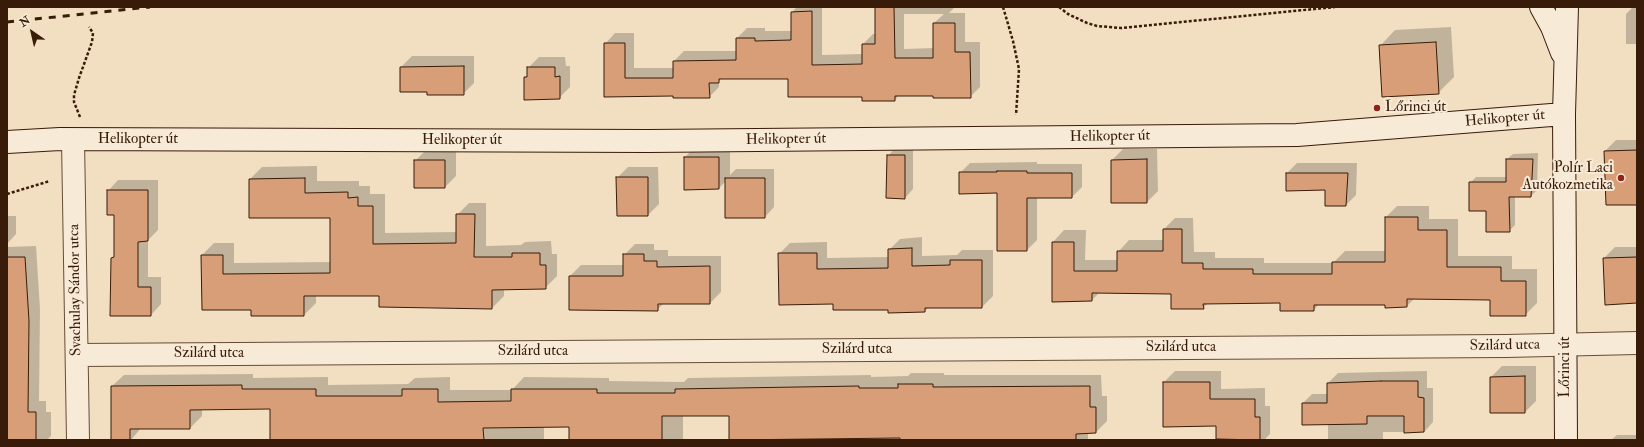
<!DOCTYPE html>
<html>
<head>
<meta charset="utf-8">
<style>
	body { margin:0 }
	#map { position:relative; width:1644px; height:447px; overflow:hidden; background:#f2dfc2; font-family:"IM FELL Double Pica",serif }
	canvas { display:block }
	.frame { position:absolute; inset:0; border:8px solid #381b08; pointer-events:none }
	.north { position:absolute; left:12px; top:12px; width:40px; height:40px; -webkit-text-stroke:3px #f7ead7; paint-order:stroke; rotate:326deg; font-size:11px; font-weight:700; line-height:16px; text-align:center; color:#381b08 }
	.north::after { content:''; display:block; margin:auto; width:14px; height:18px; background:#381b08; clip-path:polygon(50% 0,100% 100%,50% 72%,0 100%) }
</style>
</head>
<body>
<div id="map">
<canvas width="1644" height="447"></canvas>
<div class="frame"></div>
<div class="north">N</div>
</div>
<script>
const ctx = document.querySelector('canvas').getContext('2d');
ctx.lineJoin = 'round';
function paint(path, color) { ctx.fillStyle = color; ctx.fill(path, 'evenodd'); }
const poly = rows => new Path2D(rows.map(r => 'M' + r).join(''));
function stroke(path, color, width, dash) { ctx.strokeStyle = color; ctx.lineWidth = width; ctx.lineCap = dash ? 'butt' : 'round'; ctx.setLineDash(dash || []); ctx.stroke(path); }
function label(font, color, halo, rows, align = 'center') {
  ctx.font = font + ' "IM FELL Double Pica",serif'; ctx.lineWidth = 4; ctx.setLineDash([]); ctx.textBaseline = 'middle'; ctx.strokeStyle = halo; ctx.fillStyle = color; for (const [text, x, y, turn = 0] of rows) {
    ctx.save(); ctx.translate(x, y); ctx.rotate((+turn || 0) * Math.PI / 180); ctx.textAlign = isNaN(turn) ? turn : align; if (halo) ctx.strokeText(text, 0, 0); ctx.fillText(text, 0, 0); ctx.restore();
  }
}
const shadow = poly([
	[797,7,822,7,822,55,863,54,863,44,873,34,876,34,876,7,955,7,949,13,965,13,965,42,980,42,980,87,970,97,934,95,899,95,895,100,863,96,789,78,722,78,719,81,719,87,709,97,674,95,605,96,605,44,615,33,634,33,634,68,674,68,674,61,684,51,737,51,737,38,747,28,765,28,765,31,792,31,792,12],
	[904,14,944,14,934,23,934,48,904,49],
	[1633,7,1637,7,1637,44,1626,44,1626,14],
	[1451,27,1454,77,1438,93,1380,46,1395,30],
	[412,56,474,56,474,83,463,94,429,91,401,67],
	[539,57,565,57,566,66,570,66,570,87,559,98,525,78,528,75,528,68],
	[1616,140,1637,140,1637,204,1605,151],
	[696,146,730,146,730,175,736,169,774,169,774,207,765,217,726,181,719,188,685,157],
	[896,147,913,147,913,189,905,198,888,156],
	[1123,149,1157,149,1158,191,1147,202,1112,160],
	[426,150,456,150,456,176,445,187,415,161],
	[1538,153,1537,190,1531,196,1515,196,1515,225,1509,231,1487,210,1470,183,1476,177,1507,177,1507,159,1513,154],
	[1037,162,1037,164,1082,164,1082,187,1072,197,1037,197,1037,240,1027,250,998,192,960,173,970,163],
	[1297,163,1357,163,1356,195,1346,205,1326,189,1287,173],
	[317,166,317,181,359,181,359,186,370,186,370,194,385,194,385,233,457,232,457,215,469,203,486,203,486,246,521,245,525,242,551,241,552,254,557,254,557,276,545,288,504,288,504,296,492,308,380,295,316,295,316,303,304,315,252,309,202,255,214,243,234,243,234,263,331,262,331,217,250,179,262,167],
	[628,167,658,167,659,204,648,215,617,178],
	[118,180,158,180,158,230,148,240,148,277,161,277,161,304,151,315,112,258,115,255,115,213,108,191],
	[1397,206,1429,206,1429,219,1458,219,1458,256,1512,256,1512,269,1537,269,1537,303,1525,315,1491,299,1415,298,1407,306,1386,304,1319,304,1314,310,1281,302,1209,302,1203,308,1172,293,1100,292,1092,300,1053,301,1053,242,1064,230,1086,230,1085,260,1118,260,1118,252,1129,240,1164,240,1164,229,1175,218,1193,218,1194,252,1215,252,1215,258,1264,258,1264,263,1333,263,1345,251,1386,251,1386,217],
	[7,216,16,216,16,234,7,244],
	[922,237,922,256,957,255,962,250,993,250,993,296,982,307,929,307,925,311,834,303,779,254,790,243,827,242,827,258,889,257,889,250,900,239],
	[635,244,654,244,654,250,668,250,668,256,721,256,721,292,710,303,664,303,657,310,570,276,581,265,624,265,624,255],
	[36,246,40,309,39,401,46,401,46,412,51,412,51,436,47,440,7,440,7,247],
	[1615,247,1637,247,1637,302,1604,258],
	[1502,366,1536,366,1536,401,1525,412,1491,412,1491,377],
	[1175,371,1221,371,1221,389,1265,388,1265,406,1270,406,1270,434,1264,440,1232,440,1232,438,1164,382],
	[1427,371,1427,388,1433,388,1433,422,1424,432,1383,432,1383,440,1328,440,1328,424,1303,403,1312,394,1328,394,1328,383,1338,373],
	[911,373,944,373,944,375,1101,375,1102,396,1107,396,1107,421,1096,432,1088,433,1088,440,730,440,730,415,683,415,683,440,570,440,570,426,544,426,544,440,338,440,271,408,202,409,202,416,190,428,141,428,131,440,112,440,112,386,124,375,253,374,253,378,328,377,328,385,408,384,415,378,450,377,450,390,512,390,524,377,609,378,609,381,684,382,688,378,871,375,871,377,908,376],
	[1617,435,1637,435,1637,440,1611,440],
	[1446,439,1475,439,1475,440,1445,440]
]);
const building = poly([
	[875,7,894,7,895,58,933,58,933,23,955,23,955,52,970,52,971,98,933,98,933,96,895,96,895,101,862,101,862,97,788,97,788,79,719,79,719,83,709,83,710,98,673,98,673,96,604,97,604,43,625,43,625,78,673,78,673,61,736,60,736,38,755,38,755,41,791,40,791,12,812,11,812,65,862,64,862,44,875,44,875,7],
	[1436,42,1439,94,1382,97,1379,45,1436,42],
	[464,66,464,95,427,95,427,92,400,92,400,67,464,66],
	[527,67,555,67,555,77,560,76,560,99,524,100,524,77,527,77,527,67],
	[1637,150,1637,205,1606,205,1604,151,1637,150],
	[887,155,905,155,905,199,886,198,887,155],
	[684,157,719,157,719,189,684,190,684,157],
	[1147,159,1147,203,1111,203,1111,160,1147,159],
	[1506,159,1533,159,1531,197,1509,197,1510,232,1486,232,1486,211,1469,211,1469,182,1506,182,1506,159],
	[414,160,445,160,445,188,414,188,414,160],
	[997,171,1027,171,1027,173,1072,173,1072,198,1027,198,1027,251,997,251,997,193,959,194,959,172,997,172,997,171],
	[1286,173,1348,173,1346,206,1325,206,1325,190,1286,191,1286,173],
	[616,177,648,177,648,216,617,216,616,177],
	[305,178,305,193,348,192,348,198,358,197,358,206,373,206,373,244,456,243,456,214,475,214,474,257,512,257,512,253,540,253,540,265,546,265,546,289,492,290,492,309,379,307,379,296,304,296,304,316,251,316,251,310,202,310,201,255,223,255,223,274,330,273,330,218,249,218,249,179,305,178],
	[725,178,765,178,765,218,725,218,725,178],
	[107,190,148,190,148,241,138,242,138,287,151,287,151,316,110,316,111,258,114,257,114,215,107,215,107,190],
	[1385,217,1418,217,1418,230,1447,230,1447,267,1501,267,1501,281,1526,281,1526,316,1490,316,1490,300,1407,299,1407,307,1385,308,1385,305,1314,305,1314,311,1280,311,1280,303,1203,304,1204,309,1171,309,1171,294,1092,293,1092,301,1052,302,1052,242,1074,242,1074,271,1117,271,1117,251,1163,251,1163,229,1182,229,1182,263,1203,263,1203,269,1253,269,1253,274,1332,274,1332,262,1385,262,1385,217],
	[912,248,912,266,950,265,950,260,982,260,982,308,925,308,925,312,888,313,888,310,833,310,833,304,779,305,778,253,817,253,817,269,888,268,888,249,912,248],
	[623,254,644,254,644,261,657,261,657,267,710,266,710,304,658,304,658,311,569,310,569,276,623,276,623,254],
	[7,257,25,257,29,321,28,412,36,412,36,440,7,440,7,257],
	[1637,257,1637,303,1605,305,1603,258,1637,257],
	[1525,376,1525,413,1490,413,1490,377,1525,376],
	[1381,381,1418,381,1418,397,1424,398,1424,432,1404,433,1404,416,1367,416,1367,424,1302,425,1302,403,1327,403,1327,383,1381,381],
	[1163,382,1210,382,1210,399,1255,399,1255,417,1260,417,1260,440,1216,439,1216,426,1163,427,1163,382],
	[898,384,933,384,933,387,1090,386,1090,407,1096,407,1096,433,1076,434,1076,440,900,440,900,438,729,440,729,416,662,416,662,440,569,440,569,427,483,428,484,440,270,440,270,409,190,410,190,429,130,429,130,440,111,440,111,386,242,385,242,389,316,389,316,396,402,396,402,389,438,389,438,402,511,401,511,389,597,389,597,393,675,393,675,389,859,386,859,388,898,388,898,384]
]);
const path = poly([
	[1003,7,1013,41,1019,69,1016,115],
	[1059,7,1068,14,1087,23,1097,26,1121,28,1335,7],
	[80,117,74,102,74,95,79,78,92,42,93,33,89,27],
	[7,194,50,181]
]);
const street = poly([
	[73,140,78,440],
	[77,355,1506,346,1637,343]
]);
const secondary = poly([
	[1541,7,1552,27,1562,53],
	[7,142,60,139,649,141,1297,135,1564,114],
	[1566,440,1564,114,1567,7]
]);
const rail = poly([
	[7,22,150,7]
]);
const markers = [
	[1377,108,4,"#8f2418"],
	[1621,178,4,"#8f2418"]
];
const poiNames = [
	["Lőrinci út",1385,108],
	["Polír Laci",1613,169,"right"],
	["Autókozmetika",1613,186,"right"]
];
const streetNames = [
	["Helikopter út",1505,119,-5],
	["Helikopter út",1110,137,-1],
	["Helikopter út",138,140],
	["Helikopter út",786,140,-1],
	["Helikopter út",462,141],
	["Svachulay Sándor utca",76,290,-91],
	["Szilárd utca",1505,346,-1],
	["Szilárd utca",1181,348],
	["Szilárd utca",857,350],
	["Szilárd utca",533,352],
	["Szilárd utca",209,354],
	["Lőrinci út",1566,367,-90]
];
paint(shadow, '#0003');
paint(building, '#d79e78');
stroke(building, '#381b08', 1);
stroke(street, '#664c36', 24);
stroke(secondary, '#381b08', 24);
stroke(path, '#381b08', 2.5, [3, 2]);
stroke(street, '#f7ead7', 22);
stroke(secondary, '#f7ead7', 22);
stroke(rail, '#381b08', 3, [7, 7]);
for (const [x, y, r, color] of markers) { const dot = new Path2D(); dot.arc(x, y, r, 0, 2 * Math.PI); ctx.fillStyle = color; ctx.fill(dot); stroke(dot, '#f7ead7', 1.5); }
label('15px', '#381b08', '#f7ead7', poiNames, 'left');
label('15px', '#381b08', '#f7ead7', streetNames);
</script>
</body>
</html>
